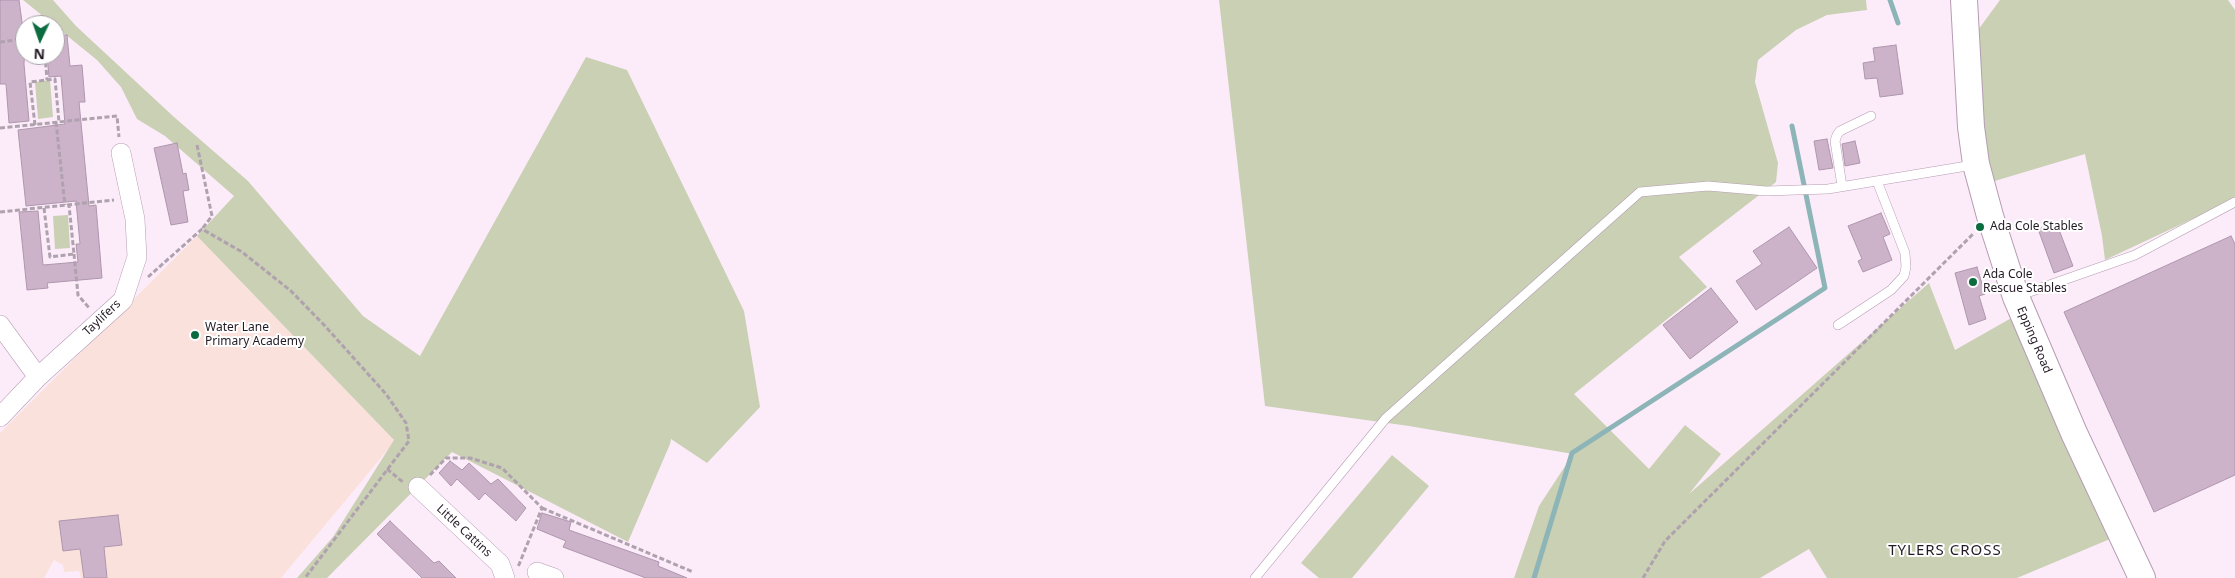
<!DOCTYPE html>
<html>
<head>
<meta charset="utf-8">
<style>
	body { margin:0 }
	#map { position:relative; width:2235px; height:578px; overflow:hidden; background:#fcecfa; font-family:"Noto Sans",sans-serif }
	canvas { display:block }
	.north { position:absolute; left:15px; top:15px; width:50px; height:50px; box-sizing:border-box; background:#fff; border:1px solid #a7a3a7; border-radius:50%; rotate:183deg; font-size:14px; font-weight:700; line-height:20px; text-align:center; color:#231a23 }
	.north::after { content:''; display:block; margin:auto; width:18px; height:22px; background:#0b6c40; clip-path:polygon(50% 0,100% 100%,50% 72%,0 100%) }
</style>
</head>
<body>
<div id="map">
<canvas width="2235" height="578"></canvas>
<div class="north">N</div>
</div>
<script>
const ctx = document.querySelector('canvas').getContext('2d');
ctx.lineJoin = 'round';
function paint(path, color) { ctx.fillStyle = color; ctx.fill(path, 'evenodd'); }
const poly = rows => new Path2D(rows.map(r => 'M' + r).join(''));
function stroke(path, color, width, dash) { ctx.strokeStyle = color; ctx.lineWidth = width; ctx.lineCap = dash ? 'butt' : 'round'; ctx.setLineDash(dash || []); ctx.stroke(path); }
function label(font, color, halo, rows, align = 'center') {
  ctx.font = font + ' "Noto Sans",sans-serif'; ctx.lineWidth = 4; ctx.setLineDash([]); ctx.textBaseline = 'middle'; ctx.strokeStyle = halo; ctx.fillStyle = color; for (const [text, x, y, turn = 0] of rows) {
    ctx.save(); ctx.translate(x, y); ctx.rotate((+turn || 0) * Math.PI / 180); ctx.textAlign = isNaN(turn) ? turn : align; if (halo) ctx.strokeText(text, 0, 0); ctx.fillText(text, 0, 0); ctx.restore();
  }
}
const education = poly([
	[197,236,395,441,281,578,81,578,79,571,64,572,63,565,54,560,44,578,0,578,0,433]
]);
const green = poly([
	[23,0,53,0,76,26,174,117,248,181,363,316,420,356,586,57,627,70,744,311,760,407,707,463,671,439,670,444,628,542,452,452,327,578,297,578,333,537,394,440,197,236,234,196,165,136,137,119,121,87,97,60],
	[1219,0,1866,0,1867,10,1827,15,1796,30,1758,60,1755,82,1778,163,1776,182,1679,257,1707,287,1574,394,1649,469,1685,425,1721,454,1689,494,1929,283,1955,350,2022,312,2110,539,2017,578,1827,578,1809,549,1760,578,1514,578,1539,506,1573,454,1409,426,1265,406],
	[2000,0,2228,0,2235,10,2235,199,2105,260,2102,236,2085,154,1988,183,1978,30],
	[50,80,53,117,38,119,35,82],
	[68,215,70,248,55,249,53,216],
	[1392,455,1429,486,1352,578,1319,578,1301,563]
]);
const stream = poly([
	[1890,0,1898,23],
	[1534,578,1572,453,1825,288,1792,126]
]);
const building = poly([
	[0,0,19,0,25,44,24,64,29,121,9,123,6,84,0,84,0,0],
	[67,35,70,66,82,65,85,102,79,102,89,206,96,205,102,278,47,283,48,288,27,290,19,212,38,211,43,265,78,262,76,244,80,244,76,201,26,206,18,130,65,124,61,76,49,77,47,55,55,55,55,36,67,35],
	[1896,45,1903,94,1880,97,1877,78,1865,79,1863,63,1875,61,1873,48,1896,45],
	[1827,139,1833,168,1819,170,1814,141,1827,139],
	[1855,141,1860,163,1845,166,1842,144,1855,141],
	[177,143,183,174,186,173,189,190,183,191,188,222,171,225,154,148,177,143],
	[1881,213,1890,234,1883,237,1892,260,1863,272,1858,261,1862,259,1848,226,1881,213],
	[2056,222,2073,266,2054,273,2038,229,2056,222],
	[1789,227,1817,268,1756,310,1736,281,1762,264,1753,251,1789,227],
	[2231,236,2235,244,2235,475,2154,512,2064,312,2231,236],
	[1977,267,1985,294,1979,296,1986,319,1969,325,1955,273,1977,267],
	[1711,288,1738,322,1690,359,1663,325,1711,288],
	[450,461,462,470,469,463,491,484,498,479,526,508,516,521,485,493,479,500,457,479,451,486,439,473,450,461],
	[542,513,571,522,569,530,659,562,658,566,687,578,646,578,563,547,566,541,537,529,542,513],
	[118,515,122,545,104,547,107,578,84,578,80,549,63,551,59,521,118,515],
	[390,521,434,563,439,561,456,578,422,578,377,534,390,521]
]);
const path = poly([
	[0,42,25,39],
	[45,55,47,80],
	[56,122,65,205],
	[35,125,30,82,55,79,59,122],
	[0,128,117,116,119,137],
	[197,145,212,216,202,229],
	[44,208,50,257,74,254,69,205],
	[0,212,114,200],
	[74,254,78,295,90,309],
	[148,277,202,229,242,252,291,291,325,326,386,394,406,423,409,441,305,578],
	[387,469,404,483],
	[430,475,446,458,470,458,502,468,542,508,518,567],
	[542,508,693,572],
	[1643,578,1665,541,1974,233]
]);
const lane = poly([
	[1842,186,1835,141,1837,135,1840,131,1871,116],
	[2018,296,2135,255,2235,202],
	[1838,325,1891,290,1904,276,1906,267,1905,253,1877,181],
	[1255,578,1386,418,1640,192,1708,186,1766,191,1828,189,1973,165]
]);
const street = poly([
	[0,325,38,377],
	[0,417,38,377,123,300,137,257,135,219,121,153],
	[418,487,500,564,505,578],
	[537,572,554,578]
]);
const secondary = poly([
	[1964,0,1971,127,1976,164,1990,216,2016,297,2074,433,2142,578]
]);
const markers = [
	[1980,227,5,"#0b6c40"],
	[1973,282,5,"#0b6c40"],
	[195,335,5,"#0b6c40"]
];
const poiNames = [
	["Ada Cole Stables",1990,227],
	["Ada Cole",1983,275],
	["Rescue Stables",1983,289],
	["Water Lane",205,328],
	["Primary Academy",205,342]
];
const streetNames = [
	["Taylifers",102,318,-43],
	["Epping Road",2034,340,67],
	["Little Cattins",464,531,43]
];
const quarterNames = [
	["TYLERS CROSS",1945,551]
];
paint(education, '#fbe1db');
paint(green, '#cad0b3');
stroke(stream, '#8db5b8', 5);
paint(building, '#ccb3ca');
stroke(building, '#ae96ad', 1);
stroke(lane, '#b59cb3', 10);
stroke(street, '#b59cb3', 20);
stroke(secondary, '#b59cb3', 28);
stroke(path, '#afa1ae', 3, [5, 2.5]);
stroke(lane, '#fff', 9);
stroke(street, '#fff', 19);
stroke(secondary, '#fff', 26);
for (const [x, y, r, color] of markers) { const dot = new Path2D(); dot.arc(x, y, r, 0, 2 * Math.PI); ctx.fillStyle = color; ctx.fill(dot); stroke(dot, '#fff', 2); }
label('12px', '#231a23', '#fff', poiNames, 'left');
label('12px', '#231a23', '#fff', streetNames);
ctx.letterSpacing = '1px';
label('15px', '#231a23', '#fff', quarterNames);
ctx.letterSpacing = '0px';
</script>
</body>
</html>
